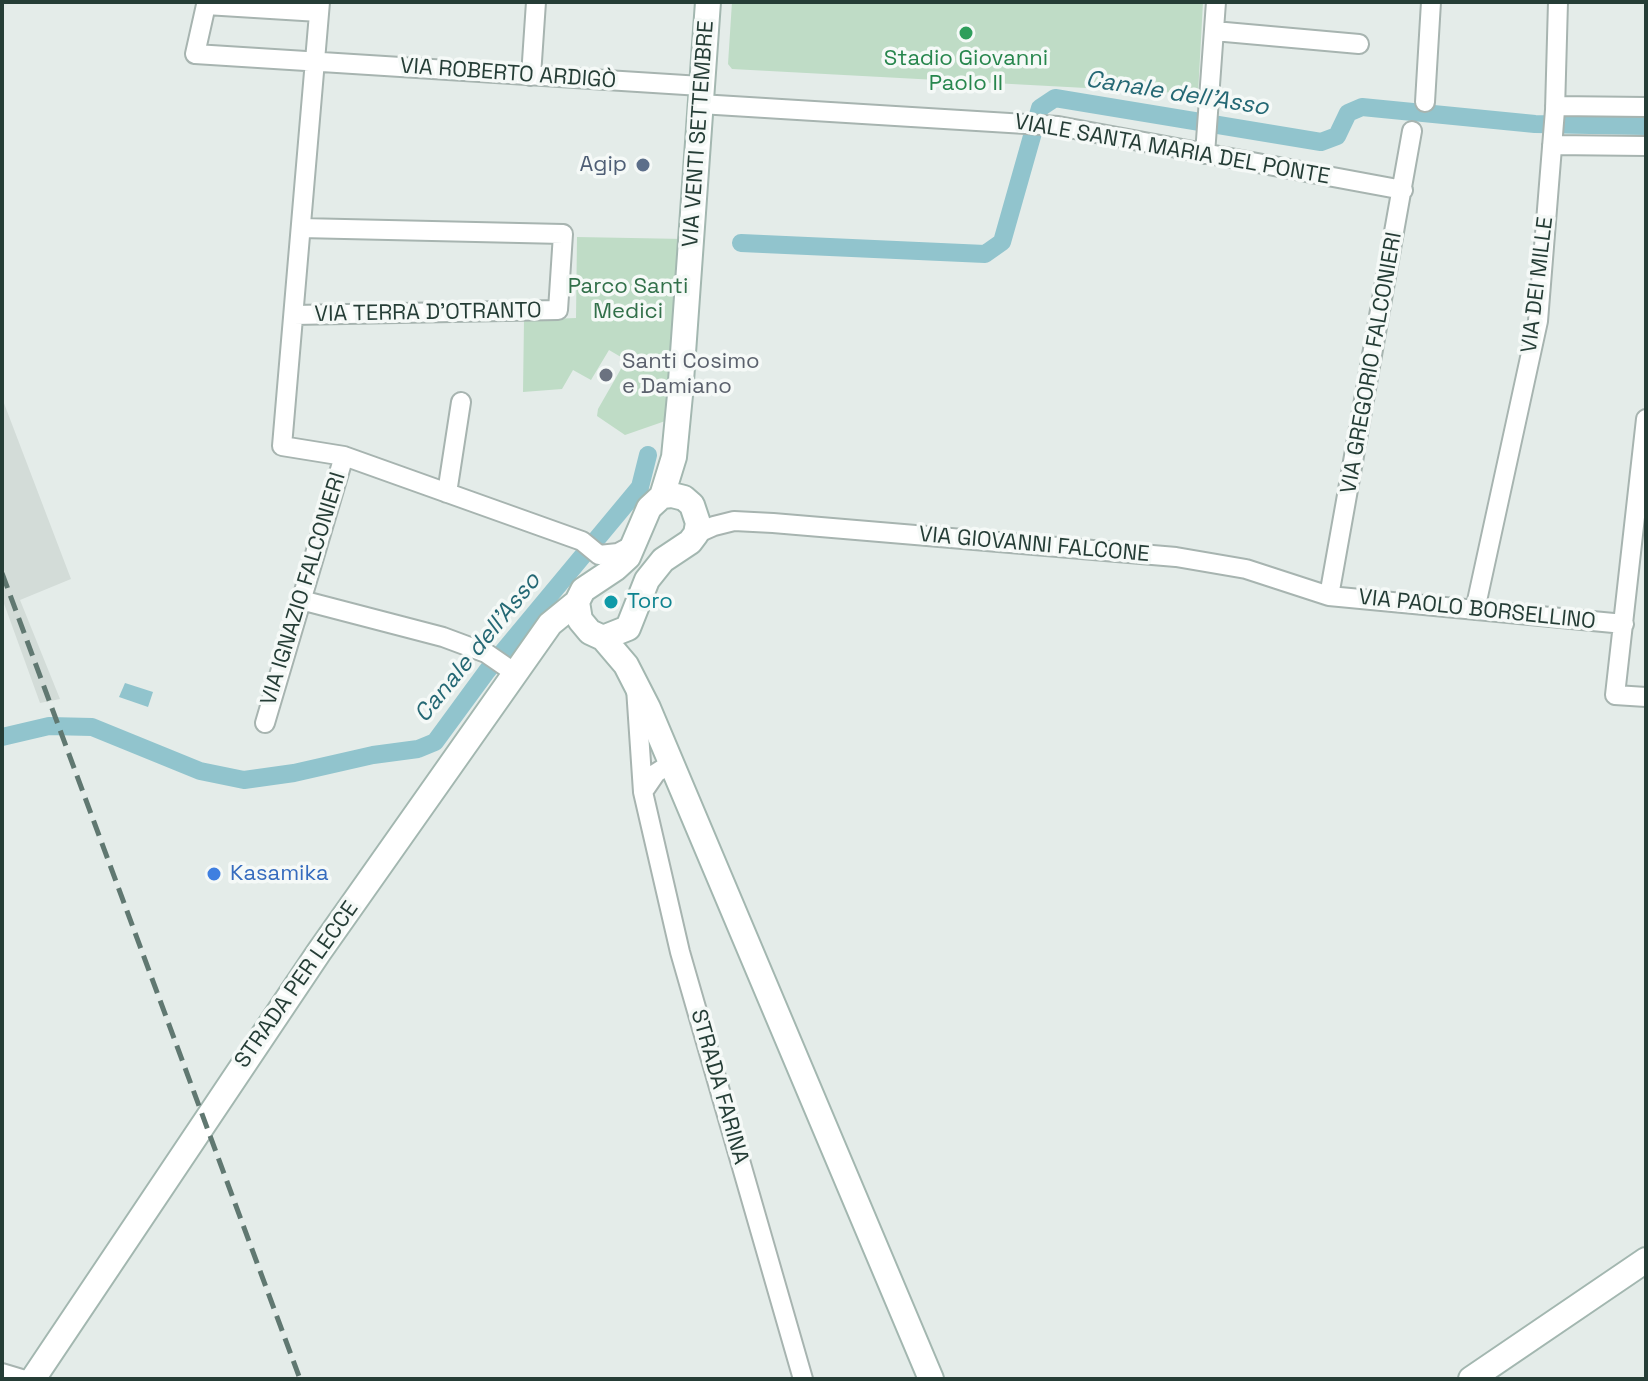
<!DOCTYPE html>
<html>
<head>
<meta charset="utf-8">
<style>
	body { margin:0 }
	#map { position:relative; width:1648px; height:1381px; overflow:hidden; background:#e4ece9; font-family:"Space Grotesk",sans-serif }
	canvas { display:block }
	.frame { position:absolute; inset:0; border:4px solid #253d36; pointer-events:none }
</style>
</head>
<body>
<div id="map">
<canvas width="1648" height="1381"></canvas>
<div class="frame"></div>
</div>
<script>
const ctx = document.querySelector('canvas').getContext('2d');
ctx.lineJoin = 'round';
function paint(path, color) { ctx.fillStyle = color; ctx.fill(path, 'evenodd'); }
const poly = rows => new Path2D(rows.map(r => 'M' + r).join(''));
function stroke(path, color, width, dash) { ctx.strokeStyle = color; ctx.lineWidth = width; ctx.lineCap = dash ? 'butt' : 'round'; ctx.setLineDash(dash || []); ctx.stroke(path); }
function label(font, color, halo, rows, align = 'center') {
  ctx.font = font + ' "Space Grotesk",sans-serif'; ctx.lineWidth = 7; ctx.setLineDash([]); ctx.textBaseline = 'middle'; ctx.strokeStyle = halo; ctx.fillStyle = color; for (const [text, x, y, turn = 0] of rows) {
    ctx.save(); ctx.translate(x, y); ctx.rotate((+turn || 0) * Math.PI / 180); ctx.textAlign = isNaN(turn) ? turn : align; if (halo) ctx.strokeText(text, 0, 0); ctx.fillText(text, 0, 0); ctx.restore();
  }
}
const built = poly([
	[2,398,71,579,20,600,60,699,40,703,2,598]
]);
const green = poly([
	[732,2,1203,2,1198,94,732,69,728,64],
	[577,237,685,239,671,419,625,435,597,416,598,409,626,360,609,350,591,380,573,370,562,389,523,392,524,320,576,318]
]);
const water = poly([
	[125,683,153,692,148,707,119,697]
]);
const canal = poly([
	[741,243,985,254,1002,242,1040,108,1055,98,1321,142,1337,136,1348,113,1362,107,1535,124,1646,126],
	[2,737,49,726,92,727,200,771,244,780,294,773,373,755,418,749,435,742,487,671,640,487,648,455]
]);
const street = poly([
	[320,2,282,446,344,456,582,541,599,555,618,553,635,544],
	[319,12,206,5,195,54,701,86],
	[1214,31,1359,44],
	[531,76,536,2],
	[1425,102,1431,2],
	[700,104,1058,126,1403,190],
	[1555,106,1646,107],
	[1552,145,1646,146],
	[1205,154,1216,2],
	[294,315,558,310,563,234,301,228],
	[1646,419,1615,695,1646,697],
	[447,493,461,402],
	[696,534,714,526,734,521,773,523,1176,557,1246,569,1329,596,1624,624],
	[1329,596,1412,131],
	[301,600,443,637,486,653,515,673],
	[1475,610,1538,321,1555,110,1558,2],
	[636,688,643,792,680,952,803,1379],
	[265,723,344,456],
	[643,792,656,773,670,764],
	[2,1373,22,1379]
]);
const secondary = poly([
	[672,495,684,498,692,505,698,523,696,534,690,542,663,560,647,580,628,628,603,638,590,632,580,620,577,602,583,590,616,568,628,557,649,508,662,496,672,495],
	[662,496,674,457,680,395,708,2],
	[603,638,626,665,648,708,931,1379],
	[33,1379,319,952,550,624,577,602],
	[1471,1379,1646,1260]
]);
const rail = poly([
	[2,573,300,1379]
]);
const markers = [
	[966,33,8,"#2e9e5b"],
	[643,165,8,"#5c6f8a"],
	[606,375,8,"#6b7280"],
	[611,602,8,"#0f9aa8"],
	[214,874,8,"#3f7fe0"]
];
const leisureNames = [
	["Stadio Giovanni",966,59],
	["Paolo II",966,84]
];
const streetNames = [
	["VIA ROBERTO ARDIGÒ",508,74,4],
	["VIA VENTI SETTEMBRE",699,134,-86],
	["VIALE SANTA MARIA DEL PONTE",1172,150,10],
	["VIA DEI MILLE",1538,285,-83],
	["VIA TERRA D'OTRANTO",428,313,-1],
	["VIA GREGORIO FALCONIERI",1372,363,-80],
	["VIA GIOVANNI FALCONE",1034,545,5],
	["VIA IGNAZIO FALCONIERI",304,589,-73],
	["VIA PAOLO BORSELLINO",1477,610,6],
	["STRADA PER LECCE",297,985,-55],
	["STRADA FARINA",719,1087,74]
];
const serviceNames = [
	["Agip",627,165]
];
const parkNames = [
	["Parco Santi",628,287],
	["Medici",628,312]
];
const worshipNames = [
	["Santi Cosimo",622,362],
	["e Damiano",622,387]
];
const cultureNames = [
	["Toro",627,602]
];
const shopNames = [
	["Kasamika",230,874]
];
const waterNames = [
	["Canale dell'Asso",1177,94,9],
	["Canale dell'Asso",478,648,-51]
];
paint(built, '#d3dcd8');
paint(green, '#bfdcc6');
paint(water, '#91c4cd');
stroke(canal, '#91c4cd', 18);
stroke(street, '#a7b4b0', 22);
stroke(secondary, '#a3b7b0', 28);
stroke(street, '#fff', 18);
stroke(secondary, '#fff', 24);
stroke(rail, '#607871', 5, [16, 8]);
for (const [x, y, r, color] of markers) { const dot = new Path2D(); dot.arc(x, y, r, 0, 2 * Math.PI); ctx.fillStyle = color; ctx.fill(dot); stroke(dot, '#f5f9f7', 3); }
label('22px', '#27864d', '#f5f9f7', leisureNames);
label('22px', '#253d36', '#f5f9f7', streetNames);
label('22px', '#4e5e75', '#f5f9f7', serviceNames, 'right');
label('22px', '#32704a', '#f5f9f7', parkNames);
label('22px', '#5b616d', '#f5f9f7', worshipNames, 'left');
label('22px', '#0d838f', '#f5f9f7', cultureNames, 'left');
label('22px', '#366cbe', '#f5f9f7', shopNames, 'left');
label('italic 24px', '#246874', '#f5f9f7', waterNames);
</script>
</body>
</html>
